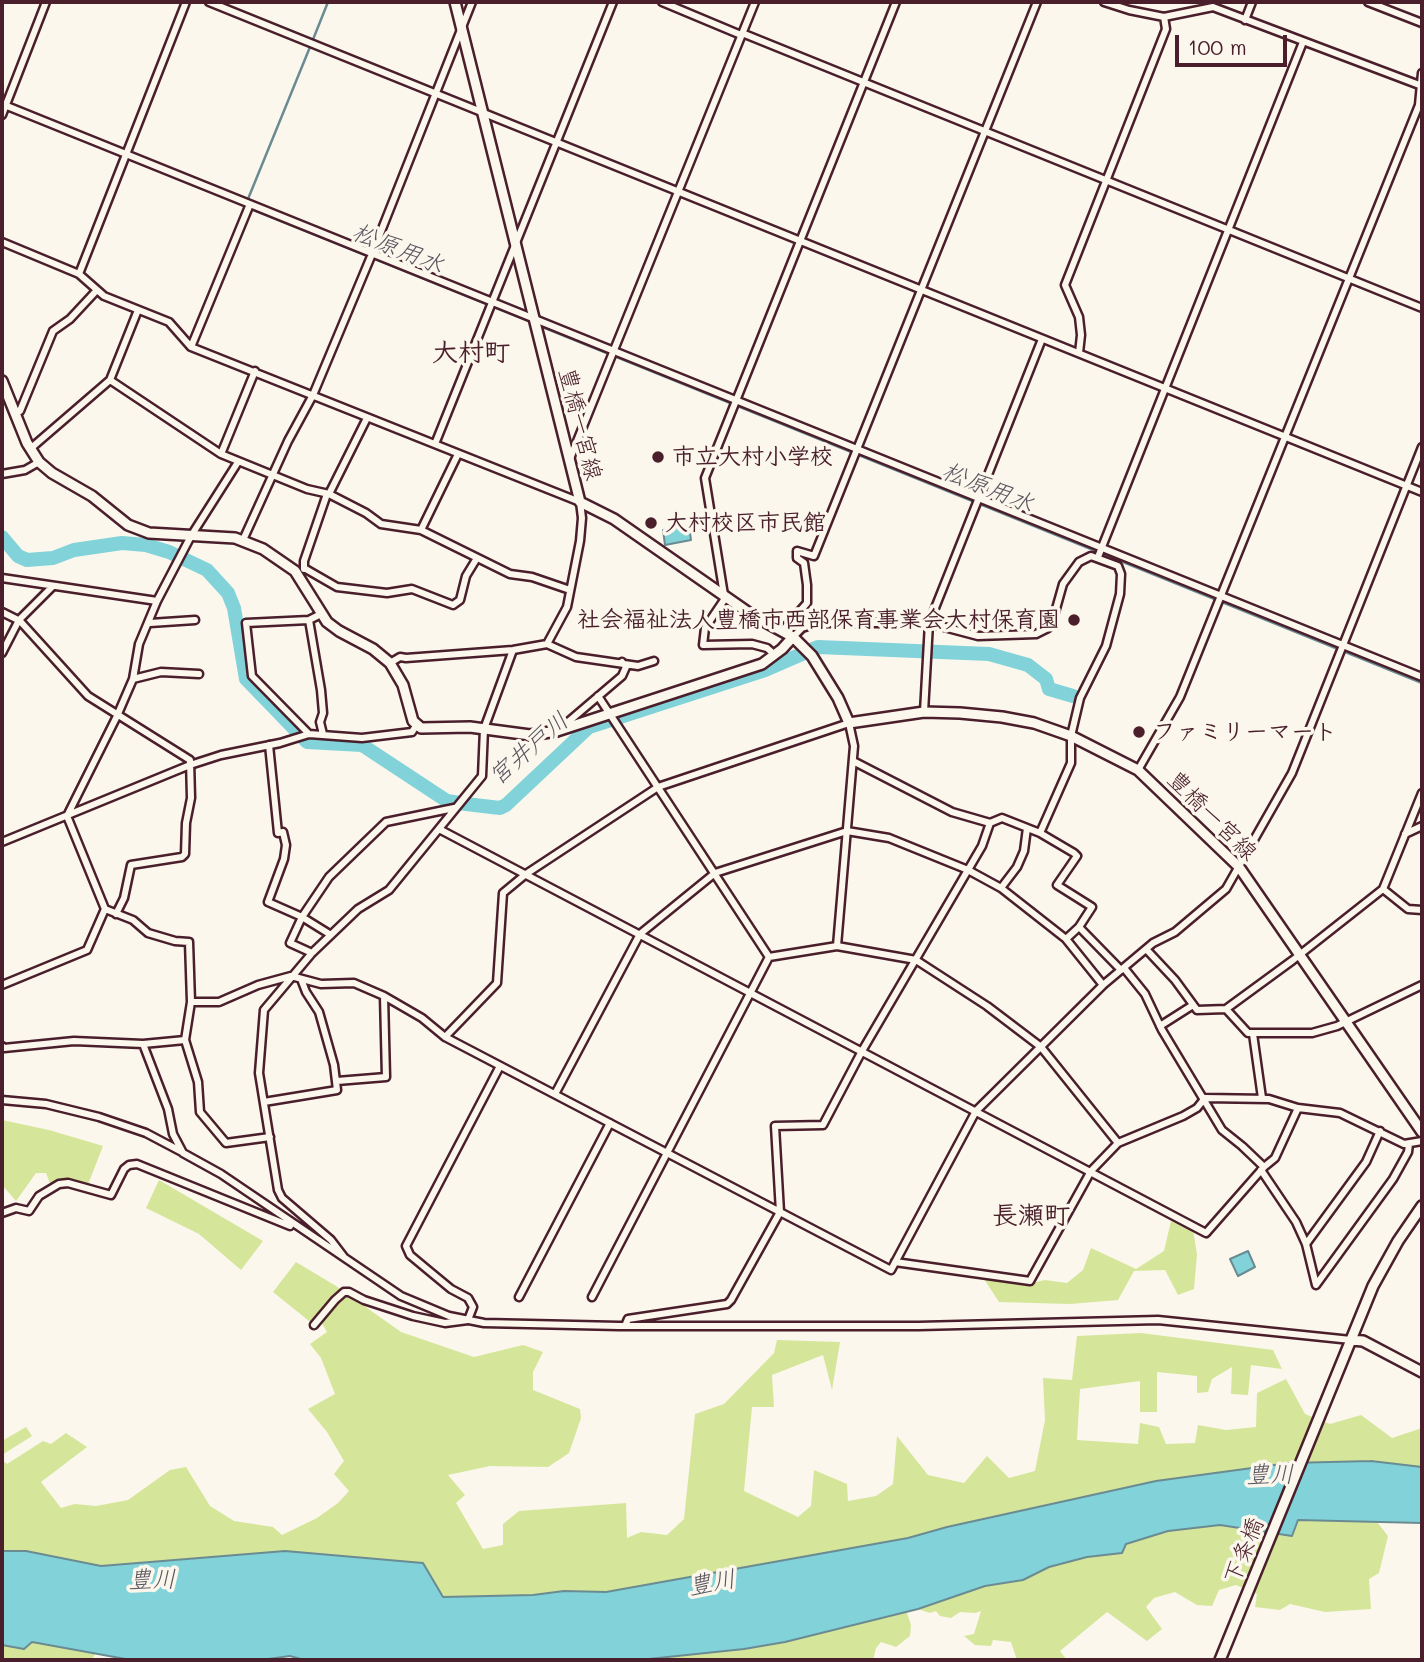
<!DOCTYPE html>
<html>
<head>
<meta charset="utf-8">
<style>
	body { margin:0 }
	#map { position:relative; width:1424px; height:1662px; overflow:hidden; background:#fbf7ec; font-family:Mali,sans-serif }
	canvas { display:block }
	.frame { position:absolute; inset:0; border:4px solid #4a1f2b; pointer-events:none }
	.scale { position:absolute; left:1175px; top:35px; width:112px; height:32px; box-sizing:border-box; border:4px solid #4a1f2b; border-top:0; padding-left:9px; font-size:21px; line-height:24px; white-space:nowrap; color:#4a1f2b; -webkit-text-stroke:5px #fbf7ec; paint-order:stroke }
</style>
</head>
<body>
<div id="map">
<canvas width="1424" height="1662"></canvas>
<div class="frame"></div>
<div class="scale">100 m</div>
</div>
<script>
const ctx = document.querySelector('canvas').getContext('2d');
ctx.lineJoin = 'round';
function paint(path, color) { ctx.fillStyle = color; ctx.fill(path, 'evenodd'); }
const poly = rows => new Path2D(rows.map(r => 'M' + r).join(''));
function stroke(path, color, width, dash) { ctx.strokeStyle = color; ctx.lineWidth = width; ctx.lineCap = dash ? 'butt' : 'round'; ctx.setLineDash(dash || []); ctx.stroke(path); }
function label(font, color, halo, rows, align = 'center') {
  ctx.font = font + ' Mali,"Klee One",sans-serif'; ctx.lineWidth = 7; ctx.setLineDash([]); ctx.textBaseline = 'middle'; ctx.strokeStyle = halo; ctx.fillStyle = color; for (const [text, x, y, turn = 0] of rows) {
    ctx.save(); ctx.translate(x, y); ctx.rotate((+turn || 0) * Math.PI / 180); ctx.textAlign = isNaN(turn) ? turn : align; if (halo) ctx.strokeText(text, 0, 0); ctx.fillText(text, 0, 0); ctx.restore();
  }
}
const green = poly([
	[2,1120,49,1130,103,1146,87,1187,78,1181,63,1180,51,1186,46,1173,36,1173,16,1201,2,1185],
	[159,1180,263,1241,241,1270,199,1234,146,1208],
	[1171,1221,1193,1230,1197,1254,1194,1289,1178,1295,1165,1270,1134,1271,1118,1300,1070,1304,999,1302,984,1279,1032,1283,1045,1280,1067,1283,1083,1270,1091,1248,1136,1269,1164,1251],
	[296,1262,336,1286,401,1332,474,1357,523,1345,543,1352,533,1372,533,1390,580,1409,581,1418,569,1453,548,1467,490,1466,448,1475,465,1495,456,1503,483,1549,503,1545,503,1524,519,1511,626,1503,627,1538,641,1532,667,1535,684,1519,695,1414,724,1404,774,1353,777,1340,840,1342,832,1390,823,1355,772,1375,774,1407,752,1407,744,1491,798,1517,811,1506,814,1470,847,1484,848,1501,876,1496,893,1484,897,1436,928,1475,964,1483,987,1456,1009,1478,1035,1471,1045,1420,1043,1378,1072,1380,1077,1336,1141,1333,1273,1350,1282,1369,1251,1365,1248,1395,1231,1394,1232,1367,1212,1379,1208,1392,1197,1393,1197,1376,1157,1372,1157,1412,1140,1412,1140,1381,1080,1389,1077,1440,1138,1444,1140,1423,1159,1427,1166,1444,1195,1443,1198,1425,1226,1430,1256,1427,1257,1393,1286,1379,1305,1414,1330,1424,1361,1415,1392,1438,1422,1428,1422,1467,1371,1461,1289,1463,1156,1481,947,1527,908,1538,606,1592,564,1591,533,1595,443,1597,423,1563,285,1551,101,1566,26,1551,2,1551,2,1460,7,1464,43,1441,51,1444,66,1433,87,1447,41,1482,61,1508,75,1504,96,1506,128,1500,170,1470,186,1467,210,1506,234,1521,273,1527,282,1535,317,1518,338,1503,349,1491,334,1474,344,1461,327,1432,308,1409,335,1394,321,1358,310,1344,327,1332,320,1320,314,1325,273,1292],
	[26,1427,32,1436,2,1455,2,1441],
	[1298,1520,1377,1522,1388,1536,1379,1573,1369,1579,1371,1609,1325,1612,1290,1604,1280,1610,1255,1607,1257,1594,1236,1585,1219,1590,1212,1606,1197,1605,1175,1592,1154,1598,1146,1607,1162,1629,1147,1641,1107,1612,1060,1651,1067,1660,1017,1660,1011,1642,993,1640,991,1646,975,1645,964,1636,974,1634,981,1611,975,1613,960,1612,951,1618,940,1616,936,1611,930,1613,918,1609,985,1585,1023,1580,1049,1567,1087,1557,1121,1553,1126,1544,1168,1531,1220,1525,1291,1536],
	[899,1613,907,1613,911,1625,910,1636,896,1647,881,1642,876,1648,873,1660,639,1660,744,1649,785,1642],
	[32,1642,95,1654,92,1660,2,1660,2,1645,24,1649]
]);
const water = poly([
	[689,526,691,540,665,545,663,530,689,526],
	[1248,1251,1255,1267,1238,1276,1230,1259,1248,1251],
	[1371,1461,1422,1467,1422,1523,1298,1520,1292,1536,1220,1525,1168,1531,1126,1544,1122,1553,1087,1557,1049,1567,1023,1580,985,1586,918,1609,785,1642,744,1649,639,1660,304,1660,290,1656,261,1660,131,1660,32,1642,24,1649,2,1645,2,1551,26,1551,101,1566,285,1551,423,1563,443,1597,533,1595,564,1591,606,1592,908,1538,947,1527,1156,1481,1289,1463,1371,1461]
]);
const stream = poly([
	[312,42,328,2],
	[248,199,310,47],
	[251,209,531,322],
	[540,326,1422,683]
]);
const river = poly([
	[2,537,18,556,27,560,53,558,74,550,122,543,146,545,169,552,207,570,228,593,234,608,246,679,307,742,362,745,447,801,466,804,500,808,506,805,589,727,765,670,818,647,989,654,1028,665,1046,679,1049,689,1073,696]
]);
const street = poly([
	[209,2,1422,492],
	[662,2,741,35],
	[1104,2,1129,10,1164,17,1213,7,1422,86],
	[1368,2,1422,23],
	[1245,20,1252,2],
	[742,33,1422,308],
	[2,104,1422,677],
	[2,115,46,2],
	[2,242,79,274,104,296,169,322,191,347,580,502,582,518,580,541,567,607,547,644],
	[79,274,186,2],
	[191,347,250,204],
	[1079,353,1081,335,1079,317,1065,285,1166,29,1164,17],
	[110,380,221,454,307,489,329,494,366,513,381,524,421,530,510,574,532,577,570,590],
	[15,414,20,411,53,331,70,319,97,290],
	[435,444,613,2],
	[30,449,110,380,138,310],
	[221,454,255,371],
	[569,461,755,2],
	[2,474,25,470,39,462],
	[329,494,367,418],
	[421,530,458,454],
	[243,540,288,441,313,395,372,254,472,2],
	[1098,557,1303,42],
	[304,568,337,587,387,593,412,589,453,605,460,600,466,576,477,558],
	[304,569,304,561,327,494],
	[2,578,157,601],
	[724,595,705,478,896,2],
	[726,597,705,628,703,645,752,644,767,648,775,655],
	[2,612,20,621,88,696,190,760,191,798,186,823,185,854,182,857,131,865,124,898,116,914],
	[309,620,321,690,323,713,320,722,323,734],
	[150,623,195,620],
	[783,630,807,603,807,585,804,563,797,558,797,551,814,556,1037,2],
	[793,637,802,628,817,623,929,623,978,636,1036,634,1048,628,1052,623,1063,584,1079,562,1091,556,1118,566,1121,574,1120,594,1106,646,1080,698,1071,736,1071,763,1040,833],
	[2,653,19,620,53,586],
	[390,663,400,657,406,658,513,650,547,644,576,657,638,666,654,661],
	[133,679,161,672,199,674],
	[598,696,769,957],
	[924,712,929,623,1042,339],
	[561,728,622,676,626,667,622,662],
	[309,734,252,676,246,623,309,620,321,614],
	[269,745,278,833,283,832,286,845,284,859,268,902,302,917,331,935],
	[853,761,952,812,990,823,1002,818,1040,833,1074,853,1077,856,1057,885,1092,907,1079,927,1066,939],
	[1138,770,1180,697,1419,105,1422,73],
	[439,829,1206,1233,1264,1167,1275,1158,1298,1108],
	[1405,834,1422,826],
	[2,842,190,765,221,755,280,743,309,734,362,738,412,732,416,726],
	[1001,888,1017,867,1024,851,1027,828],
	[1383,889,1408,909,1422,910],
	[105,909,133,920,148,933,175,941,189,942,191,1002,185,1040,198,1082,200,1112,226,1143,270,1137],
	[1079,927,1121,970],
	[1146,949,1175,980,1197,1010,1226,1009,1293,960,1383,889,1422,793],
	[312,953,290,943,302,917,329,877,386,822,454,808],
	[1124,968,1145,994,1162,1030,1222,1130,1242,1146,1264,1167],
	[2,985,87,950,105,909,67,816,117,716,133,679,139,644,157,601,191,536,238,462],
	[384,996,422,1018,445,1037,891,1270,976,1111,1103,985,1153,943,1175,932,1226,889,1292,773,1422,447],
	[191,1002,219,1002,258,985,291,976,321,984,354,983,384,996,386,1077,337,1081],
	[1226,1009,1248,1033,1312,1033,1337,1026,1422,985],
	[1160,1026,1193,1005],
	[1253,1034,1262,1098],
	[445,1037,497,983,503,893,526,874,658,787,849,723,854,746,837,946],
	[143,1044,168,1109,173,1134,183,1153,221,1174,401,1296,449,1316,484,1323,619,1326,919,1326,1158,1320,1351,1340],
	[2,1046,4,1048,74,1041,143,1044,185,1040],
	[555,1094,640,934,715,873,847,831,889,838,968,870,1001,888,1066,939,1103,985],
	[2,1100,46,1104,99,1117,146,1133,182,1152],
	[264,1102,337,1090,334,1065,319,1012,306,992,301,979],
	[1261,1170,1296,1222,1306,1244,1316,1285,1393,1179,1408,1152,1409,1144],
	[2,1213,16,1208,29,1211,39,1196,59,1184,68,1183,111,1195,124,1169,129,1165,137,1164,290,1226],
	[1306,1244,1366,1162,1380,1131],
	[344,1257,331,1240,282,1198,278,1190,259,1073,264,1010,312,953,358,909,389,890,482,776,484,729,513,650],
	[895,1262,1030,1281,1091,1171,1118,1143,1183,1116,1197,1108,1205,1098,1269,1099,1298,1108,1340,1113,1404,1144,1422,1141],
	[519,1297,610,1123],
	[592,1297,769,957,837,946,916,960,987,1006,1041,1047,1118,1143],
	[314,1325,335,1300,344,1292,349,1292,364,1300,413,1316,445,1323,468,1320,473,1307,468,1298,451,1289,428,1270,410,1255,406,1246,500,1066],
	[625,1326,628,1319,727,1304,731,1300,780,1212,775,1126,823,1125,862,1051,982,846,990,823]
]);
const secondary = poly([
	[455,2,580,502,614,519,749,613,793,637,812,656,838,698,849,723,924,712,960,713,1002,717,1034,723,1071,736,1138,770,1239,867,1422,1132],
	[2,381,27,443,39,462,52,473,92,496,128,525,149,533,235,538,263,549,295,571,327,622,339,631,373,649,390,663,403,685,413,721,421,728,470,727,530,735,557,731,762,664,782,649,793,637],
	[1351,1340,1363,1341,1422,1372],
	[1220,1660,1373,1286,1398,1241,1422,1206]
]);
const markers = [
	[658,457,7,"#4a1f2b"],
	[651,523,7,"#4a1f2b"],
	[1074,620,7,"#4a1f2b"],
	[1139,732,7,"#4a1f2b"]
];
const streetNames = [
	["豊橋一宮線",580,424,76],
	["豊橋一宮線",1212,816,45],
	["下条橋",1244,1551,-68]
];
const poiNames = [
	["市立大村小学校",672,457],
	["大村校区市民館",665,523],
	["社会福祉法人豊橋市西部保育事業会大村保育園",1060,620,"right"],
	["ファミリーマート",1153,732]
];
const waterNames = [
	["松原用水",398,249,22],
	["松原用水",988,488,22],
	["宮井戸川",529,749,-41],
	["豊川",1270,1475,-1],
	["豊川",152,1580,-1],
	["豊川",712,1583,-10]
];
const quarterNames = [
	["大村町",471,353],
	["長瀬町",1031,1216]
];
paint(green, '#d5e69a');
paint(water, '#81d3d9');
stroke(water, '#6b8b93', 2);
stroke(stream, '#6b8b93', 2.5);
stroke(river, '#81d3d9', 14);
stroke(street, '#4a1f2b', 11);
stroke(secondary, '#4a1f2b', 14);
stroke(street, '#fbf7ec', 6);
stroke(secondary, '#fbf7ec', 9);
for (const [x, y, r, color] of markers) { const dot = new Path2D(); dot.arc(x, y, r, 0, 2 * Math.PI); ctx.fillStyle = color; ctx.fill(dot); stroke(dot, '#fbf7ec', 2.5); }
label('23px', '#4a1f2b', '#fbf7ec', streetNames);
label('bold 23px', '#4a1f2b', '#fbf7ec', poiNames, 'left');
label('italic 24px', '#5a555f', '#fbf7ec', waterNames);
label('bold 26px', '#4a1f2b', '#fbf7ec', quarterNames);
</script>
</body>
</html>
